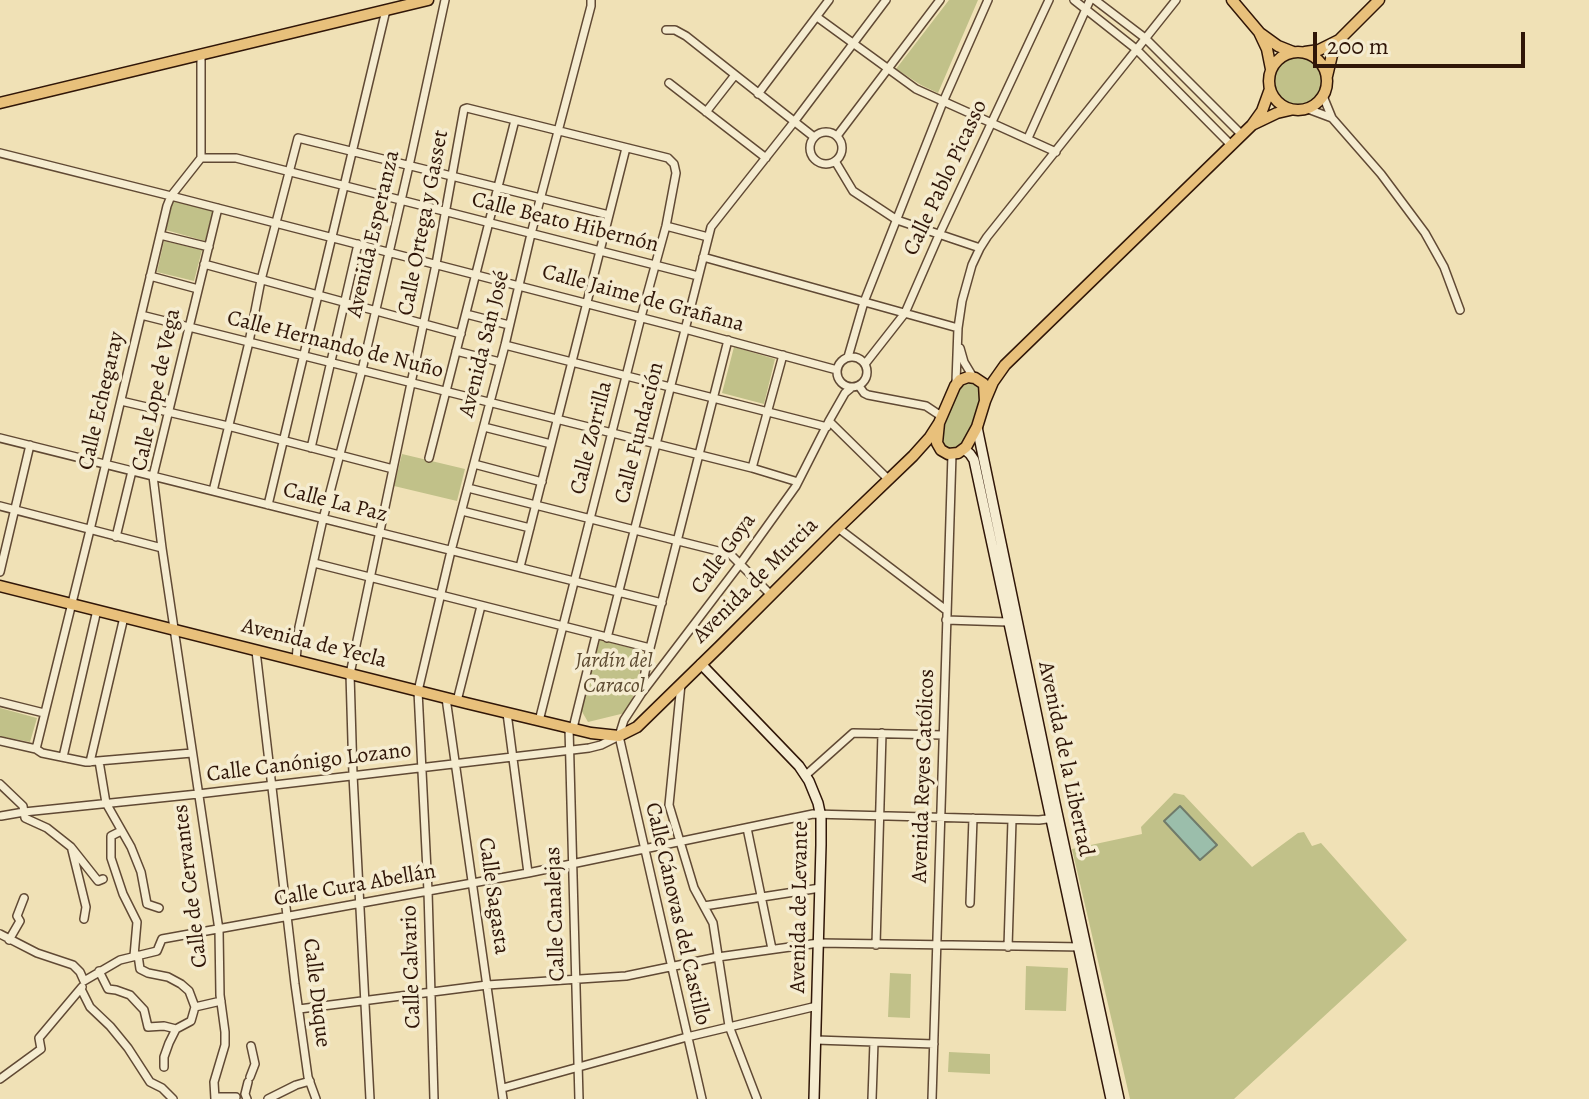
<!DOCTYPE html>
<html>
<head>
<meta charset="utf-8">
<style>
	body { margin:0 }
	#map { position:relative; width:1589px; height:1099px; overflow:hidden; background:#f0e1b6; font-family:Alegreya,serif }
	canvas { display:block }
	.scale { position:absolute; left:1313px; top:32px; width:212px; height:36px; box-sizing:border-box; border:4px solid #301608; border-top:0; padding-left:10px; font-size:24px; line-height:28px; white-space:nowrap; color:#301608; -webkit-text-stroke:6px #f5ecd0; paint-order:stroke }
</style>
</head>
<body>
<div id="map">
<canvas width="1589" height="1099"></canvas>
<div class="scale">200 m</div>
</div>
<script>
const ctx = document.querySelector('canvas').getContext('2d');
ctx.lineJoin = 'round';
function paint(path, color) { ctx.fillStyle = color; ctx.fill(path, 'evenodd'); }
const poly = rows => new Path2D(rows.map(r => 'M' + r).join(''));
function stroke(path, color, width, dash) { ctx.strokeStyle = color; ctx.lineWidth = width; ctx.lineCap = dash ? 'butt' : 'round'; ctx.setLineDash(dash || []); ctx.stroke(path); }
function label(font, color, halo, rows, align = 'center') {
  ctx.font = font + ' Alegreya,serif'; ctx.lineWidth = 7; ctx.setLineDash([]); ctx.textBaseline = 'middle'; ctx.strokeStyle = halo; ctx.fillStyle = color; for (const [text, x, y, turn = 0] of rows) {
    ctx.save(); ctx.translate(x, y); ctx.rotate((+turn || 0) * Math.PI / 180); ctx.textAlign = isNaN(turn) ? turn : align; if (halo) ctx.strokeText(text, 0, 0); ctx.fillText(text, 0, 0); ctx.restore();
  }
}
const green = poly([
	[949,0,978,0,938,93,921,85,896,69],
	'1274 81a24 24 0 1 1 48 0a24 24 0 1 1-48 0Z',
	[173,200,213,210,205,241,166,230],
	[164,241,202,250,194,281,157,272],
	[734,347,775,359,764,404,722,393],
	[968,381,978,384,981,389,979,408,971,427,961,445,958,448,950,450,945,448,942,443,943,425,957,392,963,384],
	[402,454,465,469,457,501,394,486],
	[600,640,642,651,644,655,631,704,625,713,588,722,581,710],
	[0,708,37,718,30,742,0,736],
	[1174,793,1184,795,1252,867,1298,833,1304,832,1312,846,1321,843,1407,940,1234,1099,1130,1099,1072,849,1142,834,1141,827],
	[1026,966,1068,968,1066,1011,1025,1010],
	[890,973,911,974,910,1018,888,1017],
	[949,1052,990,1054,990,1074,948,1072]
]);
const water = poly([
	[1180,806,1217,845,1200,860,1164,821,1180,806]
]);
const minor = poly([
	[1074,0,1136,49,1231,145],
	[1095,0,1145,38,1242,135],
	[817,17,916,89,1056,152],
	[666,30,675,30,686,36,814,137],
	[201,54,201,158,236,158,698,276],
	[669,83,766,158],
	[758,94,829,0],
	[1323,96,1332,118,1381,174,1425,233,1444,267,1460,310],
	[1308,109,1332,118],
	[706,112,735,75],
	'810 148a16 16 0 1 1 32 0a16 16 0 1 1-32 0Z',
	[837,136,940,0],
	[1028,138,1090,0],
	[0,153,171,196,201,158],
	[835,161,853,191,897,220,980,248],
	[666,226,708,237],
	[160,235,209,247],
	[703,257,958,328],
	[204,264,461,334],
	[150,276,198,289],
	[466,314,509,325],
	[141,315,752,468,798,482],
	[505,345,827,427],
	[960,348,964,362,973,377],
	[456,351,500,362],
	'837 372a15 15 0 1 1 30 0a15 15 0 1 1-30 0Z',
	[848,357,864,302,943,102,988,0],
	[865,364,905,313,939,235,1049,0],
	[956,382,958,328,962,301,972,265,980,248,987,237,1176,0],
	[859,386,864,393,868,395,926,406,941,416],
	[121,401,228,426,393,469],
	[829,421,888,479],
	[484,427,551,444],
	[0,438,662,603],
	[311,448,358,244],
	[429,458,515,120],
	[474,464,542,482],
	[752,468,783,355],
	[468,488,730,554,771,595],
	[213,491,249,342,261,280,298,138,609,215],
	[268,505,386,10],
	[0,506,162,548],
	[462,511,530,528],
	[838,528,946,610],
	[116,537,132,471],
	[314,563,650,648],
	[520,567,626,148],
	[0,572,30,445],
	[946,620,1008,622],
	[607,638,711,227,794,122,886,0],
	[256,651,295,984,308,1077,316,1099],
	[296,660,299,627,323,519,362,370,409,166,445,0],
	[681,684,669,805,694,888,713,923,729,1026,757,1099],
	[641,692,650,648,728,340],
	[446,698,503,1099],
	[457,701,481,606],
	[0,702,44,713],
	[507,713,528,873],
	[569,728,579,1099],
	[573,728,596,635],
	[0,741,36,749,42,753,86,762,192,753],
	[36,749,90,530,167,206,171,196,685,329,837,370],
	[63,757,97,610],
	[99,761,106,803,131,847,141,872,147,904,159,908],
	[90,762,124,617],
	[806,775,853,733,943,735],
	[0,784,23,806,25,818,47,828,71,847,98,881,103,879],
	[1,816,24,812,198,794,589,748,601,745,619,736],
	[747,828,772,949],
	[121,831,111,836,111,858,123,894,137,922,134,956],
	[72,850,86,907,84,919],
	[970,903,973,818],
	[704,906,820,888],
	[0,934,37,953,73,965,80,972,84,981],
	[9,940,20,921,17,916,24,898],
	[876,945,882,733],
	[1008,947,1012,820],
	[138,955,140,969,148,973,168,977,181,984,189,991,195,1007,221,1001],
	[99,971,108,989,116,990,130,995,144,1010,148,1027,164,1026,176,1029,191,1021,195,1007],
	[84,981,120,960,157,951,162,939,528,873,813,814,1039,820,1055,818],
	[81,989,90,1007,110,1026,128,1048,150,1082,162,1088,173,1099],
	[299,1009,487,985,626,976,718,957,819,943,1084,947],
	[816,1040,934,1044],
	[164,1067,164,1057,169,1043,176,1029],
	[250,1077,255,1064,251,1046],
	[0,1079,41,1049,39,1038,82,987],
	[503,1088,687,1037,817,1006],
	[215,1097,236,1097],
	[215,1099,214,1082,225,1045,225,1032,220,995,219,930,162,548,153,476,218,208],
	[247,1099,245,1094,248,1082],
	[268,1099,296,1085,310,1081],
	[370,1099,353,775,350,674,436,264,464,109,467,108,668,158,674,164,676,173,666,226,641,317,539,721],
	[434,1099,428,891,418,691,451,551,505,345,531,234,591,6,591,0],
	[702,1099,619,736,624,720,641,694,740,564,796,486,829,421,845,393,851,388],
	[872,1099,874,1042],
	[932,1099,952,454]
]);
const secondary = poly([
	[977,427,1055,803,1119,1099],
	[964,449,970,454,974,460,1111,1099],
	[701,664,799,766,809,781,818,803,821,817,821,845,814,1099]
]);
const primary = poly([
	[1232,0,1259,32,1267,49,1271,69],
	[1260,33,1278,46,1293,52],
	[1305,52,1319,50,1339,40,1379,0],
	'1269 81a29 29 0 1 1 58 0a29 29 0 1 1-58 0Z',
	[1327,76,1332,55,1338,42],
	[0,103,428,0],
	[1254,124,1277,113,1290,110],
	[968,377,975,378,984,384,985,401,977,427,966,447,958,453,948,454,941,450,937,443,939,423,955,386,960,380,968,377],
	[985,401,993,382,1005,365,1252,125,1262,111,1270,89],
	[0,586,466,703,591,733,619,736,637,727,719,647,838,528,913,456,930,437,939,423]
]);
const streetNames = [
	["Calle Pablo Picasso",946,178,-65],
	["Calle Ortega y Gasset",424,223,-79],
	["Calle Beato Hibernón",565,223,14],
	["Avenida Esperanza",374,234,-77],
	["Calle Jaime de Grañana",643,299,15],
	["Avenida San José",485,344,-76],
	["Calle Hernando de Nuño",335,345,14],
	["Calle Lope de Vega",157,390,-78],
	["Calle Echegaray",102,401,-77],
	["Calle Fundación",640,433,-76],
	["Calle Zorrilla",592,438,-76],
	["Calle La Paz",335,503,14],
	["Calle Goya",724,554,-54],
	["Avenida de Murcia",756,581,-45],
	["Avenida de Yecla",314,644,14],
	["Avenida de la Libertad",1065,759,78],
	["Calle Canónigo Lozano",309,763,-7],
	["Avenida Reyes Católicos",924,776,-88],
	["Calle de Cervantes",191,886,-97],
	["Calle Cura Abellán",355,886,-10],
	["Calle Sagasta",493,896,82],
	["Avenida de Levante",800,907,-89],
	["Calle Canalejas",556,914,-92],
	["Calle Cánovas del Castillo",677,914,77],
	["Calle Calvario",412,967,-92],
	["Calle Duque",316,993,83]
];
const parkNames = [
	["Jardín del",614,662],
	["Caracol",614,687]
];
paint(green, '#c1c189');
paint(water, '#9bbeab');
stroke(water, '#707b6a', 2);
stroke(minor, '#604934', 10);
stroke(secondary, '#301608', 12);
stroke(primary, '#301608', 13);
stroke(minor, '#f5ecd0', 7);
stroke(secondary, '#f5ecd0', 9);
stroke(primary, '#e8c07b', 10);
label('22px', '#301608', '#f5ecd0', streetNames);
label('italic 22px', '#5c492f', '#f5ecd0', parkNames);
</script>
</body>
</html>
